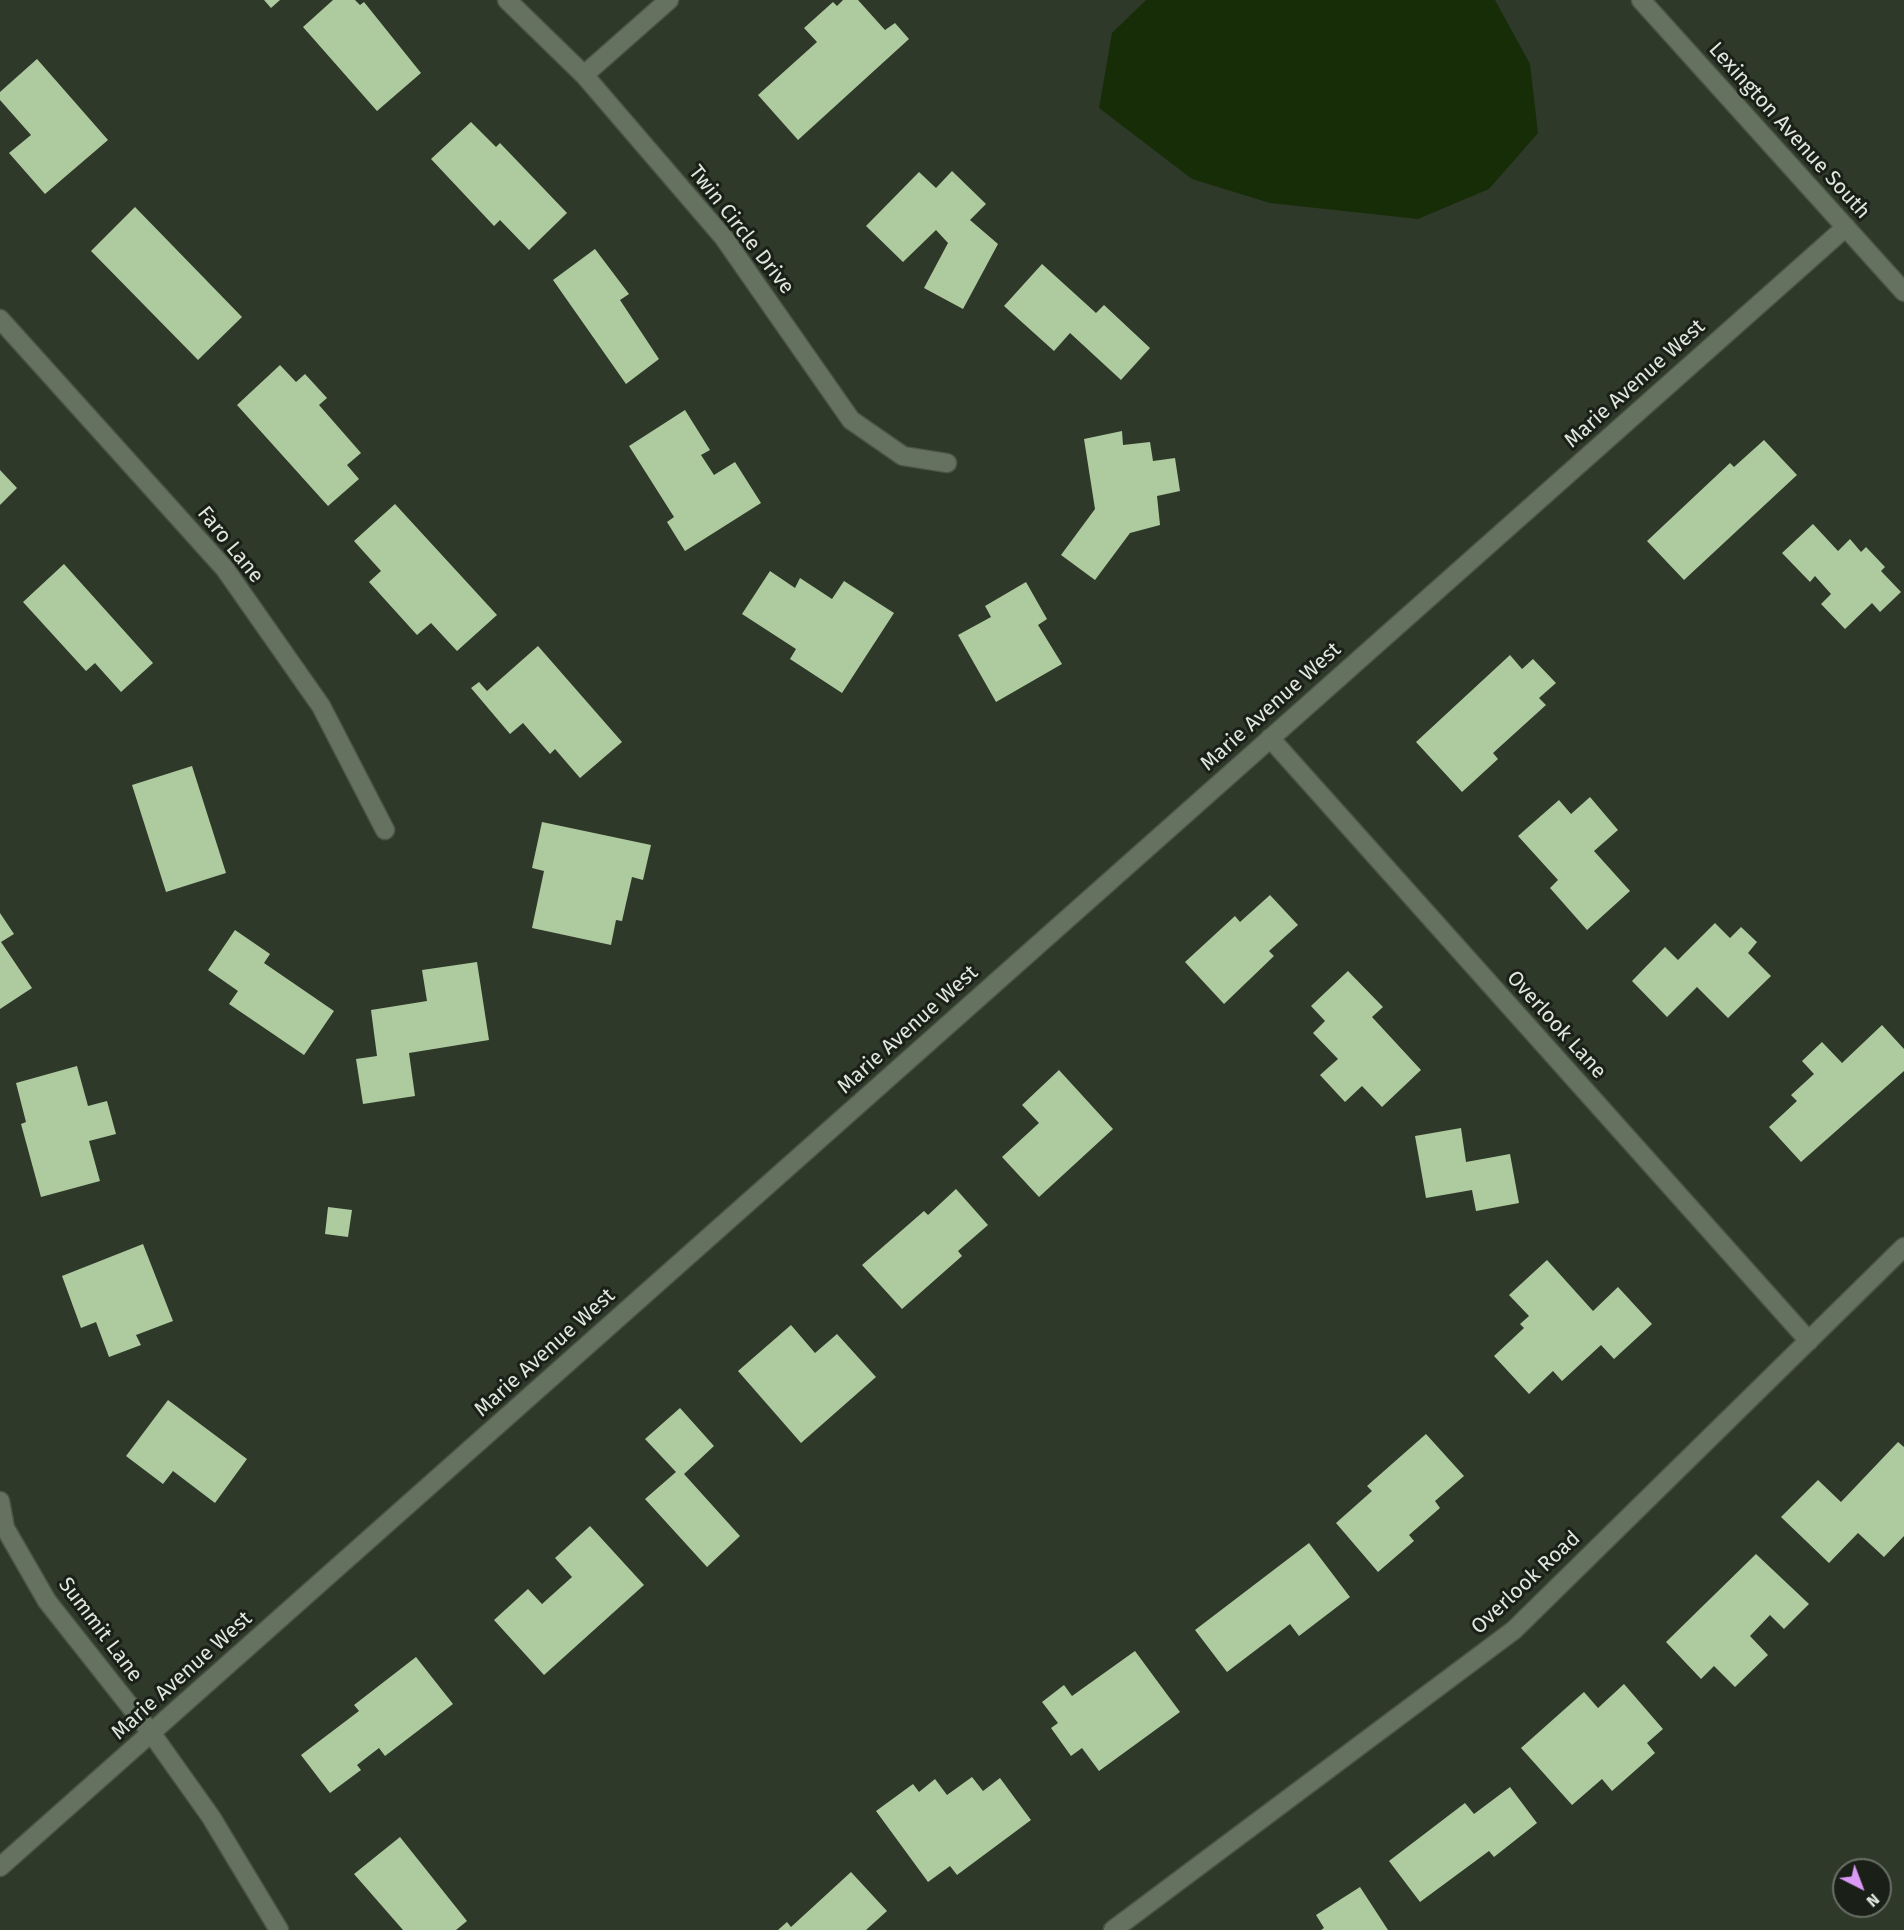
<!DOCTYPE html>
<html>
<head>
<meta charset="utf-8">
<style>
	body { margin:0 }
	#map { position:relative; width:1904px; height:1930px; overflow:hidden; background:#2f3929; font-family:"Fira Sans",sans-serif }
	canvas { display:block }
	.north { position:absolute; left:1832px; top:1858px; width:60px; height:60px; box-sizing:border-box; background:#1a1f17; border:2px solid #696f66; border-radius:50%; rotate:138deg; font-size:16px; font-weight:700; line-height:24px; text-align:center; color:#e0e7dd }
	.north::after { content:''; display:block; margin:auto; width:21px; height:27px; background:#da9af6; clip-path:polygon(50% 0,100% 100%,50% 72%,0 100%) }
</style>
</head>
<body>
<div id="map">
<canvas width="1904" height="1930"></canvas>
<div class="north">N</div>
</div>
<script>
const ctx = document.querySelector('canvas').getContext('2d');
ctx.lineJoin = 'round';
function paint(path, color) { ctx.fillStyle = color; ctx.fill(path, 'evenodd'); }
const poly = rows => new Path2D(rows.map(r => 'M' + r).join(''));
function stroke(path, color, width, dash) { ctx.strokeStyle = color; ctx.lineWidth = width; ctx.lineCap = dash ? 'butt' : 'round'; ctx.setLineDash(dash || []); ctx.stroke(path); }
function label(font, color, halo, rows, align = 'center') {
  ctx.font = font + ' "Fira Sans",sans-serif'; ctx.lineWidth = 6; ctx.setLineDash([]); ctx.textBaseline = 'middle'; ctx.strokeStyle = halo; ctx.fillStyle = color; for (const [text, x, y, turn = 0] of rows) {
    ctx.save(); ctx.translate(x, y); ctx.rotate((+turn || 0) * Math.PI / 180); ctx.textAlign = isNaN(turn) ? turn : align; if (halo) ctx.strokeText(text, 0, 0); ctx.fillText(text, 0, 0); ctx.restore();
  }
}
const water = poly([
	[1146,0,1495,0,1530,64,1538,133,1489,189,1418,219,1270,203,1192,179,1099,108,1112,33]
]);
const building = poly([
	[264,0,280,0,271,8],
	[333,0,355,0,360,5,364,2,421,73,377,111,303,27],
	[843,0,858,0,885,30,895,23,909,39,798,140,758,95,817,42,804,28,833,2,837,6],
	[37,59,108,140,45,194,9,153,31,135,0,100,0,92],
	[471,122,496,147,500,143,567,213,529,250,500,220,494,226,431,159],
	[952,171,986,204,970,220,998,244,963,309,924,288,948,243,936,230,903,262,866,226,919,172,936,188],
	[135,207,242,317,198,360,91,251],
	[595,249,629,294,620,300,659,359,626,384,553,280],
	[1042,264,1096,313,1104,305,1150,348,1121,380,1070,333,1054,351,1004,306],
	[280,365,296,382,305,374,327,398,319,405,361,453,347,465,359,479,328,506,237,405],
	[685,410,710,450,701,455,714,475,735,462,761,503,685,551,667,522,674,517,629,446],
	[1122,431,1123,445,1150,442,1153,461,1175,458,1180,491,1157,496,1160,525,1130,533,1095,580,1061,555,1095,509,1084,439],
	[1764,440,1797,475,1684,580,1647,541,1730,463,1734,467],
	[0,470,17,488,0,505],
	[395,504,497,615,457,651,431,623,417,635,369,582,381,571,354,541],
	[1813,524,1838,551,1850,539,1861,552,1866,547,1885,567,1881,571,1901,592,1880,612,1872,603,1845,629,1821,604,1831,594,1815,576,1810,582,1782,553],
	[64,564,153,663,121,692,95,663,86,671,23,602],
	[770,571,795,588,800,578,832,599,844,581,894,613,842,693,790,659,796,649,742,614],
	[1026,582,1047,619,1038,625,1062,664,996,702,958,635,991,617,985,606],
	[538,646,622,742,580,778,555,749,550,754,523,723,510,734,471,688,479,682,487,691],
	[1510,655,1522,669,1533,659,1556,683,1539,698,1546,705,1493,753,1498,759,1462,792,1416,742],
	[192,766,226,873,166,892,132,785],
	[1590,797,1618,830,1594,851,1630,891,1587,930,1550,888,1558,880,1518,836,1559,800,1571,814],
	[542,822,651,845,643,880,632,877,622,921,616,920,611,945,532,928,544,871,532,868],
	[1270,895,1298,925,1269,951,1274,956,1224,1004,1185,962,1235,916,1240,922],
	[0,913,14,934,1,942,32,988,0,1009],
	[1715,923,1730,938,1741,927,1757,942,1748,953,1771,976,1728,1018,1697,987,1667,1017,1632,981,1665,947,1678,960],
	[235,930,270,954,264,963,334,1011,304,1055,229,1004,238,991,208,970],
	[477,962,489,1040,409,1053,415,1096,363,1104,356,1059,377,1056,371,1010,427,1001,422,970],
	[1348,971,1383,1007,1372,1017,1421,1070,1382,1107,1362,1086,1345,1102,1320,1075,1338,1059,1313,1033,1325,1021,1311,1006],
	[1882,1025,1904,1049,1904,1071,1801,1162,1769,1127,1797,1101,1791,1095,1814,1074,1802,1061,1822,1042,1842,1063],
	[77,1066,88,1106,107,1101,116,1134,89,1141,100,1181,41,1197,21,1124,26,1122,16,1083],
	[1059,1070,1113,1129,1039,1197,1002,1157,1039,1123,1022,1105],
	[1461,1128,1466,1162,1510,1154,1519,1203,1476,1211,1472,1190,1426,1198,1415,1136],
	[956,1189,988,1225,958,1251,962,1256,902,1309,862,1265,924,1211,928,1215],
	[328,1207,352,1210,348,1237,325,1234],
	[143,1244,173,1321,136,1335,141,1345,109,1357,96,1322,81,1328,62,1276],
	[1547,1260,1593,1311,1618,1287,1652,1324,1614,1359,1601,1345,1562,1381,1553,1371,1529,1394,1494,1356,1524,1328,1520,1324,1529,1316,1509,1295],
	[791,1325,815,1353,837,1334,876,1377,801,1443,738,1371],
	[168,1400,247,1459,215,1503,173,1471,163,1484,126,1456],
	[680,1408,714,1446,684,1474,740,1536,707,1567,645,1499,676,1472,645,1439],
	[1426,1434,1464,1476,1435,1501,1440,1508,1409,1535,1414,1541,1378,1572,1336,1523,1372,1491,1367,1486],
	[1898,1442,1904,1447,1904,1536,1884,1557,1858,1533,1829,1563,1781,1517,1818,1480,1841,1502],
	[590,1526,644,1585,544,1675,494,1620,528,1589,542,1604,572,1577,555,1558],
	[1309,1543,1350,1597,1299,1636,1290,1624,1227,1672,1195,1630],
	[1756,1554,1809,1604,1784,1629,1770,1615,1750,1636,1768,1655,1735,1687,1714,1666,1701,1679,1666,1642],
	[1135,1651,1180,1712,1099,1771,1082,1748,1071,1756,1051,1728,1058,1723,1042,1702,1064,1685,1072,1696],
	[416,1657,453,1704,385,1756,379,1748,357,1765,361,1770,330,1793,301,1755,359,1711,354,1705],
	[1624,1684,1663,1729,1647,1743,1655,1753,1612,1791,1602,1779,1572,1805,1521,1748,1584,1692,1598,1708],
	[972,1777,983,1791,1000,1778,1031,1820,957,1875,950,1866,928,1882,876,1811,913,1784,919,1792,935,1779,947,1795],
	[1510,1787,1537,1823,1494,1857,1489,1851,1420,1902,1389,1861,1465,1803,1474,1814],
	[400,1837,467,1921,456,1930,403,1930,354,1874],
	[851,1872,887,1911,866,1930,778,1930,787,1922,791,1927],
	[1360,1887,1388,1930,1321,1930,1324,1928,1316,1915]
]);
const minor = poly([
	[507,0,584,75,724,238,851,420,903,456,947,463],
	[1641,0,1904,292],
	[584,75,669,0],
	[0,319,225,569,321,706,385,830],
	[1270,738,1809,1341],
	[0,1501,5,1528,47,1601,152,1734,211,1817,279,1930],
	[0,1867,1846,227],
	[1113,1930,1514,1630,1904,1247]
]);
const streetNames = [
	["Lexington Avenue South",1789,131,48],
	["Twin Circle Drive",741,230,52],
	["Marie Avenue West",1635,384,-42],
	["Faro Lane",230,545,51],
	["Marie Avenue West",1271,707,-42],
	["Overlook Lane",1556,1025,48],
	["Marie Avenue West",908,1030,-42],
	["Marie Avenue West",545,1353,-42],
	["Overlook Road",1526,1583,-43],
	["Summit Lane",100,1630,53],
	["Marie Avenue West",182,1676,-42]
];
paint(water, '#172d08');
paint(building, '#aecba0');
stroke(minor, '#4b5446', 21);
stroke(minor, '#667260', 18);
label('21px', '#e0e7dd', '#1a1f17', streetNames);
</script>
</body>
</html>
